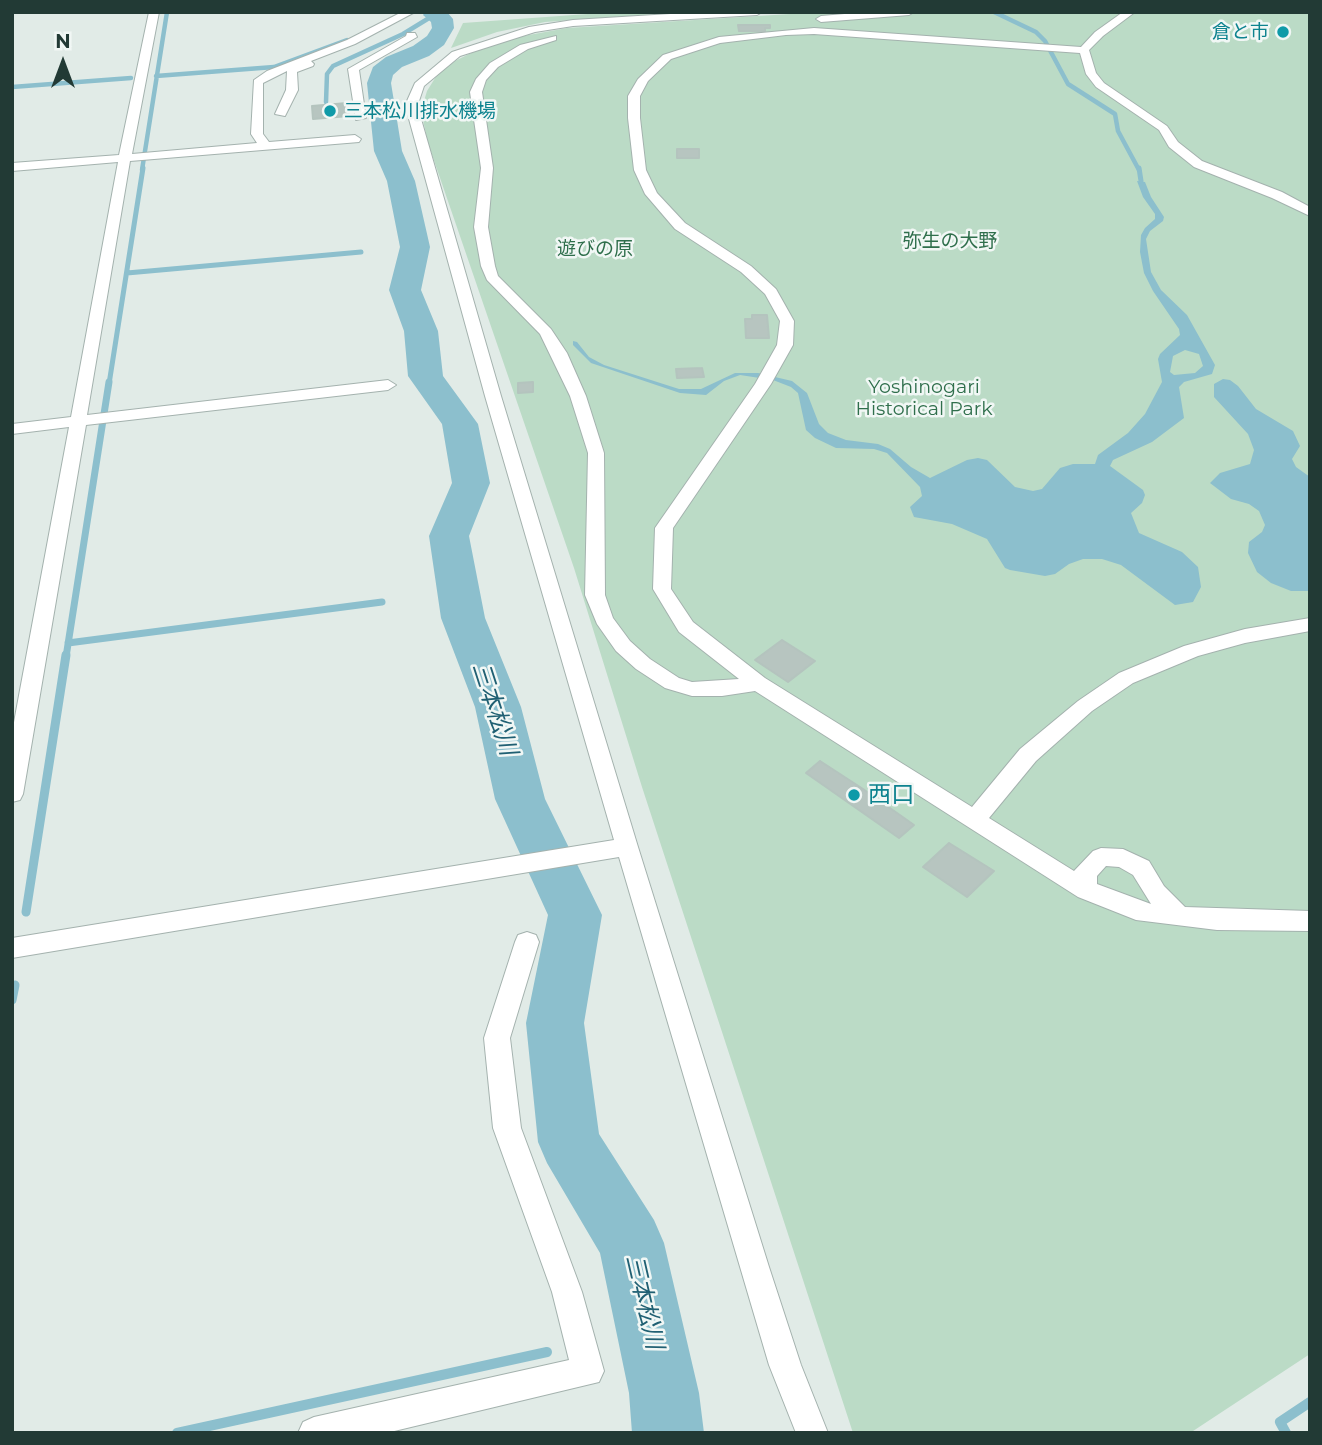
<!DOCTYPE html>
<html>
<head>
<meta charset="utf-8">
<style>
	body { margin:0 }
	#map { position:relative; width:1322px; height:1445px; overflow:hidden; background:#e1ebe7; font-family:Montserrat,sans-serif }
	canvas { display:block }
	.frame { position:absolute; inset:0; border:14px solid #223a35; pointer-events:none }
	.north { position:absolute; left:28px; top:28px; width:70px; height:70px; -webkit-text-stroke:5px #f1f7f5; paint-order:stroke; rotate:0deg; font-size:19px; font-weight:700; line-height:28px; text-align:center; color:#223a35 }
	.north::after { content:''; display:block; margin:auto; width:24px; height:32px; background:#223a35; clip-path:polygon(50% 0,100% 100%,50% 72%,0 100%) }
</style>
</head>
<body>
<div id="map">
<canvas width="1322" height="1445"></canvas>
<div class="frame"></div>
<div class="north">N</div>
</div>
<script>
const ctx = document.querySelector('canvas').getContext('2d');
ctx.lineJoin = 'round';
function paint(path, color) { ctx.fillStyle = color; ctx.fill(path, 'evenodd'); }
const poly = rows => new Path2D(rows.map(r => 'M' + r).join(''));
function stroke(path, color, width, dash) { ctx.strokeStyle = color; ctx.lineWidth = width; ctx.lineCap = dash ? 'butt' : 'round'; ctx.setLineDash(dash || []); ctx.stroke(path); }
function label(font, color, halo, rows, align = 'center') {
  ctx.font = font + ' Montserrat,"Noto Sans JP",sans-serif'; ctx.lineWidth = 5; ctx.setLineDash([]); ctx.textBaseline = 'middle'; ctx.strokeStyle = halo; ctx.fillStyle = color; for (const [text, x, y, turn = 0] of rows) {
    ctx.save(); ctx.translate(x, y); ctx.rotate((+turn || 0) * Math.PI / 180); ctx.textAlign = isNaN(turn) ? turn : align; if (halo) ctx.strokeText(text, 0, 0); ctx.fillText(text, 0, 0); ctx.restore();
  }
}
const green = poly([
	[615,12,686,12,545,22,497,32,451,48,463,23],
	[822,12,1310,12,1310,1354,1190,1433,853,1433,642,787,574,568,428,143,421,111,427,91,437,75,455,61,481,48,518,37,567,28]
]);
const water = poly([
	[1137,181,1145,182,1151,197,1164,217,1163,221,1150,231,1146,239,1151,272,1161,290,1187,315,1215,365,1212,374,1184,382,1179,387,1184,418,1152,442,1113,460,1110,466,1143,490,1145,495,1142,503,1131,513,1139,533,1182,552,1198,567,1201,587,1193,602,1175,605,1121,565,1102,559,1083,559,1069,564,1055,574,1045,576,1010,570,1005,568,987,539,952,524,914,517,910,507,922,496,920,487,887,453,874,449,836,448,815,438,806,430,798,393,791,387,773,380,740,375,724,381,706,395,680,393,591,363,573,345,573,341,577,342,589,357,604,365,679,389,701,389,735,373,758,373,792,381,807,393,819,424,828,433,846,440,878,444,890,449,911,467,930,478,967,460,978,458,987,460,1015,487,1033,491,1042,489,1060,468,1073,464,1095,464,1098,455,1128,433,1145,414,1162,382,1158,359,1160,354,1180,335,1179,329,1153,291,1144,273,1140,252,1141,235,1145,228,1155,219,1155,214,1143,197],
	[1185,350,1199,354,1203,366,1195,373,1174,375,1170,372,1173,356],
	[1223,379,1230,380,1238,386,1256,409,1293,431,1300,446,1292,459,1296,467,1310,477,1310,591,1291,591,1271,583,1257,572,1248,553,1249,542,1262,532,1265,525,1259,511,1249,504,1231,499,1210,483,1220,473,1250,464,1254,450,1248,434,1214,397,1214,384]
]);
const streamFar4 = poly([
	[994,12,1036,32,1045,41,1068,84,1115,114,1118,131,1139,170],
	[156,76,274,67,347,40],
	[12,87,131,78],
	[326,102,327,74,333,66,403,34,434,15],
	[142,170,167,12]
]);
const streamFar3 = poly([
	[1139,168,1141,181],
	[127,273,361,252],
	[109,384,143,168]
]);
const streamFar2 = poly([
	[68,643,382,602],
	[66,657,109,382]
]);
const streamFar1 = poly([
	[26,912,66,655],
	[12,1000,15,985]
]);
const stream = poly([
	[177,1433,547,1352],
	[1286,1433,1280,1422,1310,1402]
]);
const river = poly([
	[425,12,447,12,453,19,454,28,444,45,429,56,402,67,393,75,391,83,402,151,415,181,430,247,421,290,438,331,443,376,478,424,490,483,469,536,485,618,521,707,545,799,602,915,584,1023,599,1134,654,1220,664,1243,699,1393,704,1433,632,1433,629,1393,600,1253,547,1163,538,1142,526,1023,548,915,495,799,475,707,441,618,429,536,452,483,442,424,408,376,404,331,389,290,400,247,387,181,374,151,367,83,373,67,386,57,413,46,427,36,432,28,431,22,423,15,425,12]
]);
const building = poly([
	[738,25,770,25,770,28,765,28,765,31,739,31,738,25],
	[347,103,349,116,313,119,312,106,347,103],
	[677,149,699,149,699,158,677,158,677,149],
	[752,315,767,315,769,338,746,338,745,319,752,319,752,315],
	[702,368,704,377,677,378,676,369,702,368],
	[533,382,533,392,518,393,518,383,533,382],
	[782,640,815,661,788,682,755,660,782,640],
	[820,761,863,789,914,825,899,838,806,773,820,761],
	[949,843,994,871,967,897,923,867,949,843]
]);
const minor = poly([
	[149,12,159,12,132,154,257,143,251,134,254,80,267,71,347,40,402,12,415,12,355,44,311,61,314,64,313,66,297,72,298,90,285,116,275,114,286,90,287,71,263,83,263,134,269,142,355,135,361,139,359,142,130,161,87,415,388,380,396,385,388,390,86,425,23,794,20,800,12,802,12,733,69,427,12,434,12,424,71,417,118,162,12,171,12,163,119,155,149,12],
	[703,12,762,12,757,15,573,26,535,32,460,56,424,86,419,101,421,119,501,396,638,847,769,1267,801,1365,828,1433,796,1433,769,1365,619,857,12,958,12,938,614,840,485,396,409,119,407,101,415,83,452,52,529,27,573,20,703,12],
	[868,12,914,12,909,15,821,22,816,19,821,16,868,12],
	[1123,12,1135,12,1103,36,1089,50,1096,73,1104,83,1167,126,1178,142,1202,161,1282,192,1310,207,1310,216,1272,198,1194,167,1169,147,1159,130,1096,87,1086,74,1080,53,814,34,786,35,720,43,671,59,648,81,640,96,640,118,646,170,657,193,685,223,751,266,776,289,794,321,793,345,771,384,673,528,671,589,693,622,765,678,972,807,1020,749,1078,701,1119,673,1184,646,1245,629,1310,618,1310,631,1245,643,1198,656,1133,683,1092,711,1036,761,989,818,1074,871,1093,851,1101,848,1123,849,1149,861,1164,886,1185,907,1310,911,1310,931,1217,930,1136,920,1078,897,755,691,722,696,692,696,665,688,636,669,616,651,597,624,585,595,588,453,570,396,540,334,487,280,481,266,474,227,481,168,470,92,476,79,490,63,520,45,556,36,556,40,528,49,498,67,486,80,482,92,493,168,488,227,495,266,498,276,551,329,567,353,586,396,604,453,605,595,613,618,630,641,650,659,679,678,692,682,739,679,679,632,653,589,655,528,755,384,777,345,780,321,765,294,741,272,675,229,645,194,634,170,628,118,628,96,638,79,663,55,719,37,814,28,1081,47,1095,32,1123,12],
	[1106,866,1119,867,1133,875,1151,904,1097,884,1097,876,1106,866],
	[407,33,415,33,417,37,359,70,366,118,356,120,348,69,406,36,407,33],
	[527,932,536,935,539,942,510,1038,521,1128,582,1292,604,1371,599,1382,386,1433,298,1433,303,1422,314,1417,569,1360,552,1292,493,1128,484,1038,515,942,518,935,527,932]
]);
const markers = [
	[1283,32,7,"#0f9aa8"],
	[330,111,7,"#0f9aa8"],
	[854,795,7,"#0f9aa8"]
];
const farCulturenames = [
	["倉と市",1269,32],
	["三本松川排水機場",344,111,"left"]
];
const farParknames = [
	["弥生の大野",950,241],
	["遊びの原",595,249],
	["Yoshinogari",924,387],
	["Historical Park",924,409]
];
const cultureNames = [
	["西口",868,795]
];
const waterNames = [
	["三本松川",494,709,72],
	["三本松川",644,1302,77]
];
paint(green, '#bbdbc6');
paint(water, '#8cbfcd');
stroke(streamFar4, '#8cbfcd', 4.5);
stroke(streamFar3, '#8cbfcd', 5);
stroke(streamFar2, '#8cbfcd', 7);
stroke(streamFar1, '#8cbfcd', 9);
stroke(stream, '#8cbfcd', 10);
paint(river, '#8cbfcd');
paint(building, '#b7c5c0');
stroke(building, '#b4c4be', 2);
stroke(minor, '#a4b2ae', 2);
paint(minor, '#fff');
for (const [x, y, r, color] of markers) { const dot = new Path2D(); dot.arc(x, y, r, 0, 2 * Math.PI); ctx.fillStyle = color; ctx.fill(dot); stroke(dot, '#f1f7f5', 2.5); }
label('19px', '#0d838f', '#f1f7f5', farCulturenames, 'right');
label('19px', '#2f6f4c', '#f1f7f5', farParknames);
label('23px', '#0d838f', '#f1f7f5', cultureNames, 'left');
label('italic 24px', '#206073', '#f1f7f5', waterNames);
</script>
</body>
</html>
